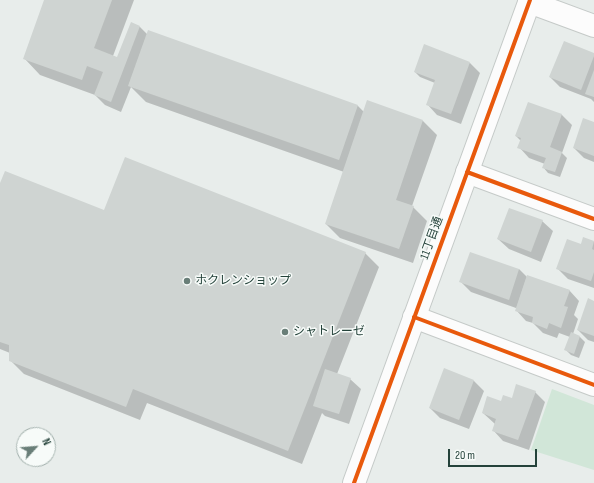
<!DOCTYPE html>
<html>
<head>
<meta charset="utf-8">
<style>
	body { margin:0 }
	#map { position:relative; width:594px; height:483px; overflow:hidden; background:#e8edeb; font-family:"Sofia Sans Condensed",sans-serif }
	canvas { display:block }
	.north { position:absolute; left:16px; top:427px; width:40px; height:40px; box-sizing:border-box; background:#f7fbf9; border:1px solid #a3b1ad; border-radius:50%; rotate:64deg; font-size:11px; font-weight:700; line-height:16px; text-align:center; color:#24423a }
	.north::after { content:''; display:block; margin:auto; width:14px; height:18px; background:#697e78; clip-path:polygon(50% 0,100% 100%,50% 72%,0 100%) }
	.scale { position:absolute; left:448px; top:449px; width:89px; height:18px; box-sizing:border-box; border:2px solid #24423a; border-top:0; padding-left:5px; font-size:12px; line-height:14px; white-space:nowrap; color:#24423a; -webkit-text-stroke:3px #f7fbf9; paint-order:stroke }
</style>
</head>
<body>
<div id="map">
<canvas width="594" height="483"></canvas>
<div class="north">N</div>
<div class="scale">20 m</div>
</div>
<script>
const ctx = document.querySelector('canvas').getContext('2d');
ctx.lineJoin = 'round';
function paint(path, color) { ctx.fillStyle = color; ctx.fill(path, 'evenodd'); }
const poly = rows => new Path2D(rows.map(r => 'M' + r).join(''));
function stroke(path, color, width, dash) { ctx.strokeStyle = color; ctx.lineWidth = width; ctx.lineCap = dash ? 'butt' : 'round'; ctx.setLineDash(dash || []); ctx.stroke(path); }
function label(font, color, halo, rows, align = 'center') {
  ctx.font = font + ' "Sofia Sans Condensed","Noto Sans JP",sans-serif'; ctx.lineWidth = 3; ctx.setLineDash([]); ctx.textBaseline = 'middle'; ctx.strokeStyle = halo; ctx.fillStyle = color; for (const [text, x, y, turn = 0] of rows) {
    ctx.save(); ctx.translate(x, y); ctx.rotate((+turn || 0) * Math.PI / 180); ctx.textAlign = isNaN(turn) ? turn : align; if (halo) ctx.strokeText(text, 0, 0); ctx.fillText(text, 0, 0); ctx.restore();
  }
}
const green = poly([
	[552,389,594,405,594,470,531,450]
]);
const shadow = poly([
	[45,0,134,0,113,56,118,58,132,24,140,27,147,34,358,106,364,112,423,121,437,135,412,206,427,221,413,263,340,238,326,224,344,172,146,102,131,87,121,112,105,105,95,95,40,75,24,58],
	[594,54,594,102,591,99,560,87,550,77],
	[470,63,480,73,461,124,437,115,427,104,435,83,420,77,415,72],
	[529,103,562,115,572,125,562,153,567,158,560,177,548,173,543,167,545,164,529,158,519,147,521,141,516,136],
	[594,123,594,162,584,158,574,148],
	[0,185,105,211,365,253,379,267,337,374,350,379,361,389,349,424,325,416,322,413,302,464,147,403,140,420,24,374,10,360,10,353,0,349],
	[542,221,553,231,541,262,509,249,498,239],
	[584,238,594,242,594,288,568,279,557,268,581,245],
	[519,269,527,277,569,290,579,301,574,315,578,319,573,334,580,337,585,342,579,358,571,355,565,349,570,337,559,333,557,338,543,333,533,323,526,321,516,310,516,308,471,292,461,282],
	[594,302,594,342,588,340,578,330],
	[445,370,474,381,484,391,469,429,440,418,430,408],
	[535,392,545,402,529,450,503,441,493,430,495,424,483,413,502,402]
]);
const building = poly([
	[44,0,112,0,94,48,117,57,131,22,140,26,111,102,94,95,103,72,87,66,82,80,23,59],
	[148,30,358,105,339,160,128,86],
	[564,41,594,53,594,56,581,90,549,77],
	[424,44,470,62,451,114,426,105,435,80,414,72],
	[594,70,594,97,585,94],
	[367,100,423,120,396,200,414,206,399,249,325,224],
	[528,102,562,114,550,147,562,152,555,172,542,168,546,158,517,148,521,138,515,136],
	[583,118,594,122,594,156,573,148],
	[125,157,366,252,288,451,133,389,126,407,9,361,9,345,0,342,0,183,5,171,104,210],
	[509,208,543,220,531,252,497,239],
	[583,237,594,241,592,249,594,250,594,272,591,281,556,269,567,239,581,244],
	[470,252,519,269,509,300,459,282],
	[527,275,570,290,564,306,568,307,561,328,549,323,547,329,532,323,533,317,515,311],
	[588,298,594,301,594,336,577,330],
	[571,332,580,336,574,354,564,350],
	[444,368,474,380,459,420,429,408],
	[325,369,351,378,339,414,313,406],
	[516,384,536,391,518,440,492,431,496,419,482,413,487,396,501,401,503,395,512,398]
]);
const minor = poly([
	[529,2,594,26],
	[467,172,594,219],
	[414,317,594,385]
]);
const tertiary = poly([
	[354,483,530,0]
]);
const cycleway = poly([
	[467,172,594,219],
	[414,317,594,385],
	[354,483,530,0]
]);
const markers = [
	[187,281,4,"#697e78"],
	[285,332,4,"#697e78"]
];
const streetNames = [
	["11丁目通",432,238,-70]
];
const poiNames = [
	["ホクレンショップ",195,281],
	["シャトレーゼ",293,332]
];
paint(green, '#d1e6d8');
paint(shadow, '#0003');
paint(building, '#cfd4d2');
stroke(minor, '#c5cac8', 24);
stroke(tertiary, '#c5cac8', 24);
stroke(minor, '#fcfcfc', 22);
stroke(tertiary, '#fcfcfc', 22);
stroke(cycleway, '#e8590c', 4);
for (const [x, y, r, color] of markers) { const dot = new Path2D(); dot.arc(x, y, r, 0, 2 * Math.PI); ctx.fillStyle = color; ctx.fill(dot); stroke(dot, '#f7fbf9', 1.5); }
label('12px', '#24423a', '#f7fbf9', streetNames);
label('12px', '#24423a', '#f7fbf9', poiNames, 'left');
</script>
</body>
</html>
